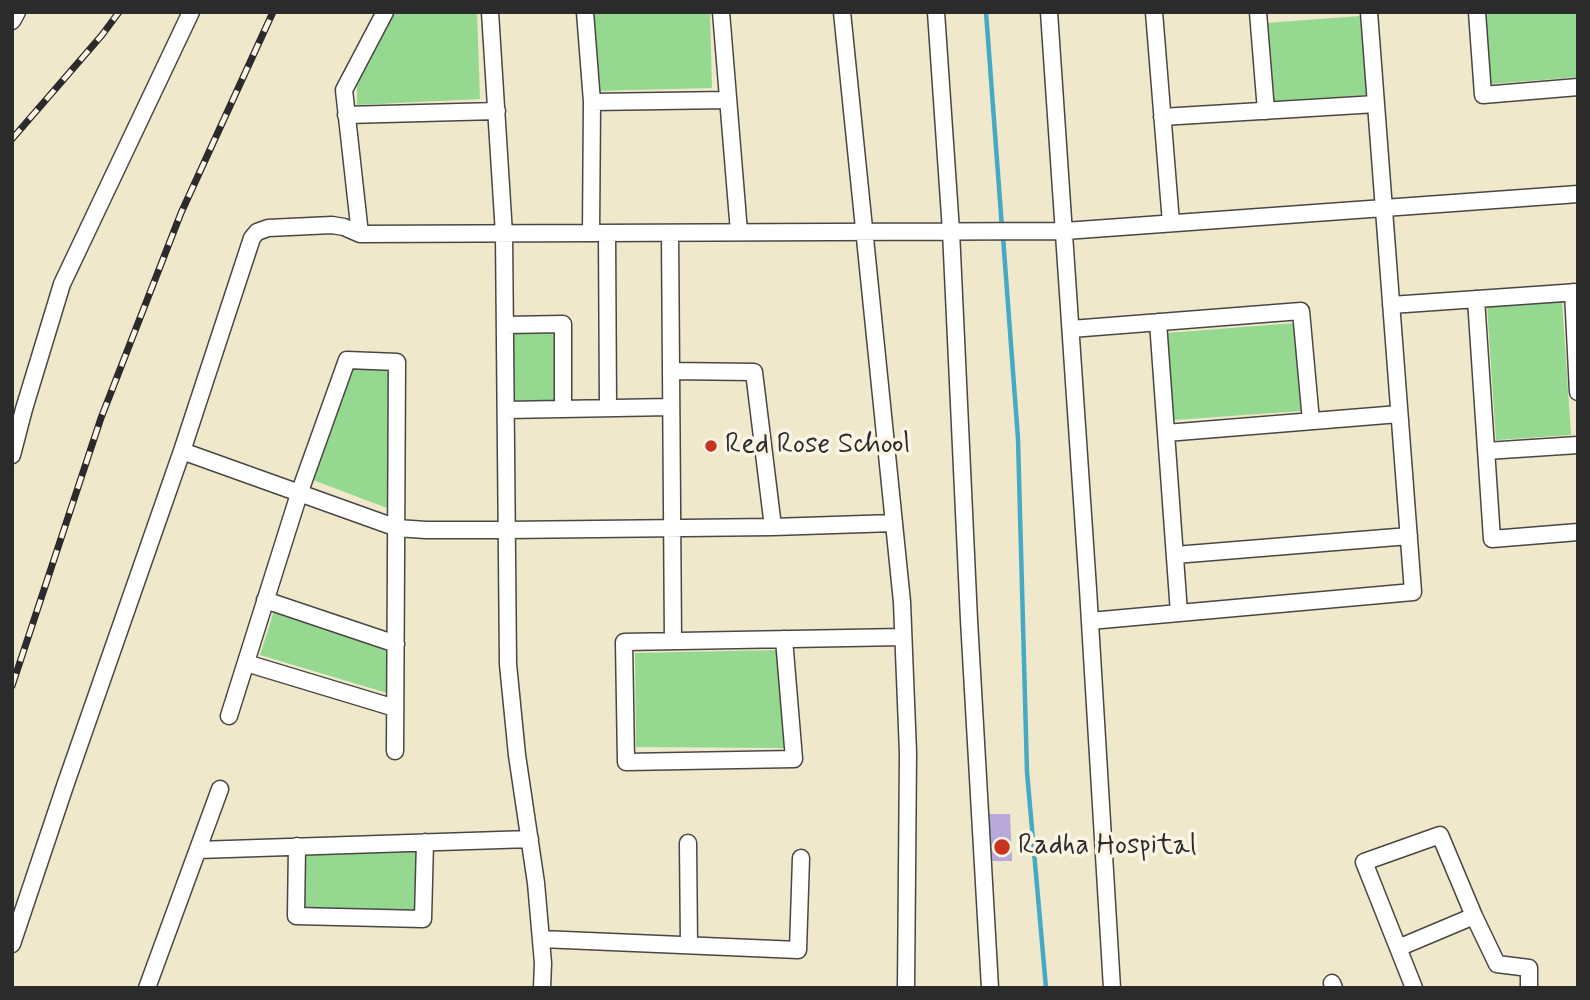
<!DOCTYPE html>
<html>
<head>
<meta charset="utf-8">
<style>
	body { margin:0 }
	#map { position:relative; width:1590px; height:1000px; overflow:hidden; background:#f0e8cb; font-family:Mynerve,sans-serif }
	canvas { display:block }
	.frame { position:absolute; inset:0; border:14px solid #2b2b2b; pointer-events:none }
</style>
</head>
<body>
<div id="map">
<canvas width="1590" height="1000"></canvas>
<div class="frame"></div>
</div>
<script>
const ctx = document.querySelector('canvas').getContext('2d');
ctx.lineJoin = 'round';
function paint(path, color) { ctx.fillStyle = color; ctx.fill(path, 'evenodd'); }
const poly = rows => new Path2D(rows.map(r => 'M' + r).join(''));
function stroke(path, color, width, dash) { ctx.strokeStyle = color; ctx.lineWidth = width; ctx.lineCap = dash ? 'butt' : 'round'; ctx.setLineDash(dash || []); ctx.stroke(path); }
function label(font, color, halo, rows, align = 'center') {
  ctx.font = font + ' Mynerve,sans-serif'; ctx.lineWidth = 7; ctx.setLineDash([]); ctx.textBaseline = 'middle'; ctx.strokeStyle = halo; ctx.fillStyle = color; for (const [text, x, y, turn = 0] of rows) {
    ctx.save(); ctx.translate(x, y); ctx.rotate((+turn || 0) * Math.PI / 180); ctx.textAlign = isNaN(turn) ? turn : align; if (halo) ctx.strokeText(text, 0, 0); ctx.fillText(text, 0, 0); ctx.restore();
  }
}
const green = poly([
	[394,12,477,12,480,99,357,105,357,79],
	[594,12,710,12,712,88,596,91],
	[1485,12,1578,12,1578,77,1491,84],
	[1360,16,1367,95,1272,101,1266,23],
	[1562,301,1571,435,1496,440,1487,306],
	[1295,323,1302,411,1174,420,1167,333],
	[514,332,557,332,557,402,513,402],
	[350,365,389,368,387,508,313,480],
	[274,611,388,651,387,693,260,655],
	[778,650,786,748,636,747,635,653],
	[417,850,415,911,302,907,305,853]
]);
const stream = poly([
	[986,12,1002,228],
	[1003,237,1018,439,1027,772,1046,988]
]);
const building = poly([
	[984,814,1010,814,1012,861,985,861]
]);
const minor = poly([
	[490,12,504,234,508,664,517,755,536,883,543,963,542,988],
	[585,12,592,102,591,233],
	[721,12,739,232],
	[842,12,902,602,908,753,906,988],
	[936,12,951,231,969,620,990,988],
	[1049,12,1088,589,1112,988],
	[1154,12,1171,223],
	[1258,12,1266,111],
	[1477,12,1483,95,1578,87],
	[12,21,17,12],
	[592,102,728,100],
	[346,115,497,111],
	[1162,117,1376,104],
	[607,233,608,408],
	[670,233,673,641],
	[360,234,344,90,385,12],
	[1573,292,1578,392],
	[1476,299,1492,539,1578,532],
	[1391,305,1578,292],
	[1158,322,1179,613],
	[505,325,563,324,563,409],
	[1071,329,1301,311,1311,421],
	[671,371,754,372,773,527],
	[506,410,671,407],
	[1166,433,1399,414],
	[182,451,397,528,426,530,507,530,773,527,894,523],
	[1486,451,1578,445],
	[12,455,24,409,62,284,191,12],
	[1175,555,1409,536],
	[265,600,396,644],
	[1090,621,1413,592,1369,12],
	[784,639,794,759,626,762,624,642,903,637],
	[246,663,395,708],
	[229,716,299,494,347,360,397,362,395,751],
	[688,843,689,945],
	[297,846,296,916,423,919,425,842],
	[198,850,530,839],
	[541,939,798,950,801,858],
	[12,944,66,783,182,451,252,238,257,232,268,228,332,225,344,227,360,234,1065,231,1578,194],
	[1398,948,1474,916],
	[1332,983,1334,988],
	[147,988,220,789],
	[1414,988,1364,862,1440,835,1474,916,1497,964,1529,968,1529,988]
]);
const rail = poly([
	[12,139,102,35,119,12],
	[12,686,101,418,181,213,273,12]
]);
const markers = [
	[711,446,7,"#c8321e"],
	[1002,847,9,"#c8321e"]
];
const poiNames = [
	["Red Rose School",725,446],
	["Radha Hospital",1018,847]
];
paint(green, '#95d890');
stroke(stream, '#45abc5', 4.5);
paint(building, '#b7aad8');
stroke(minor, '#494743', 19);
stroke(minor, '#fff', 16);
stroke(rail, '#2b2b2b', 7);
stroke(rail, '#fcf5e5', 4.5, [13]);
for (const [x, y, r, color] of markers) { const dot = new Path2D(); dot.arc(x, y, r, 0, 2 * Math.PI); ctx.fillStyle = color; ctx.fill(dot); stroke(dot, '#fcf5e5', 2.5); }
label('28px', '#2b2b2b', '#fcf5e5', poiNames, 'left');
</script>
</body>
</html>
